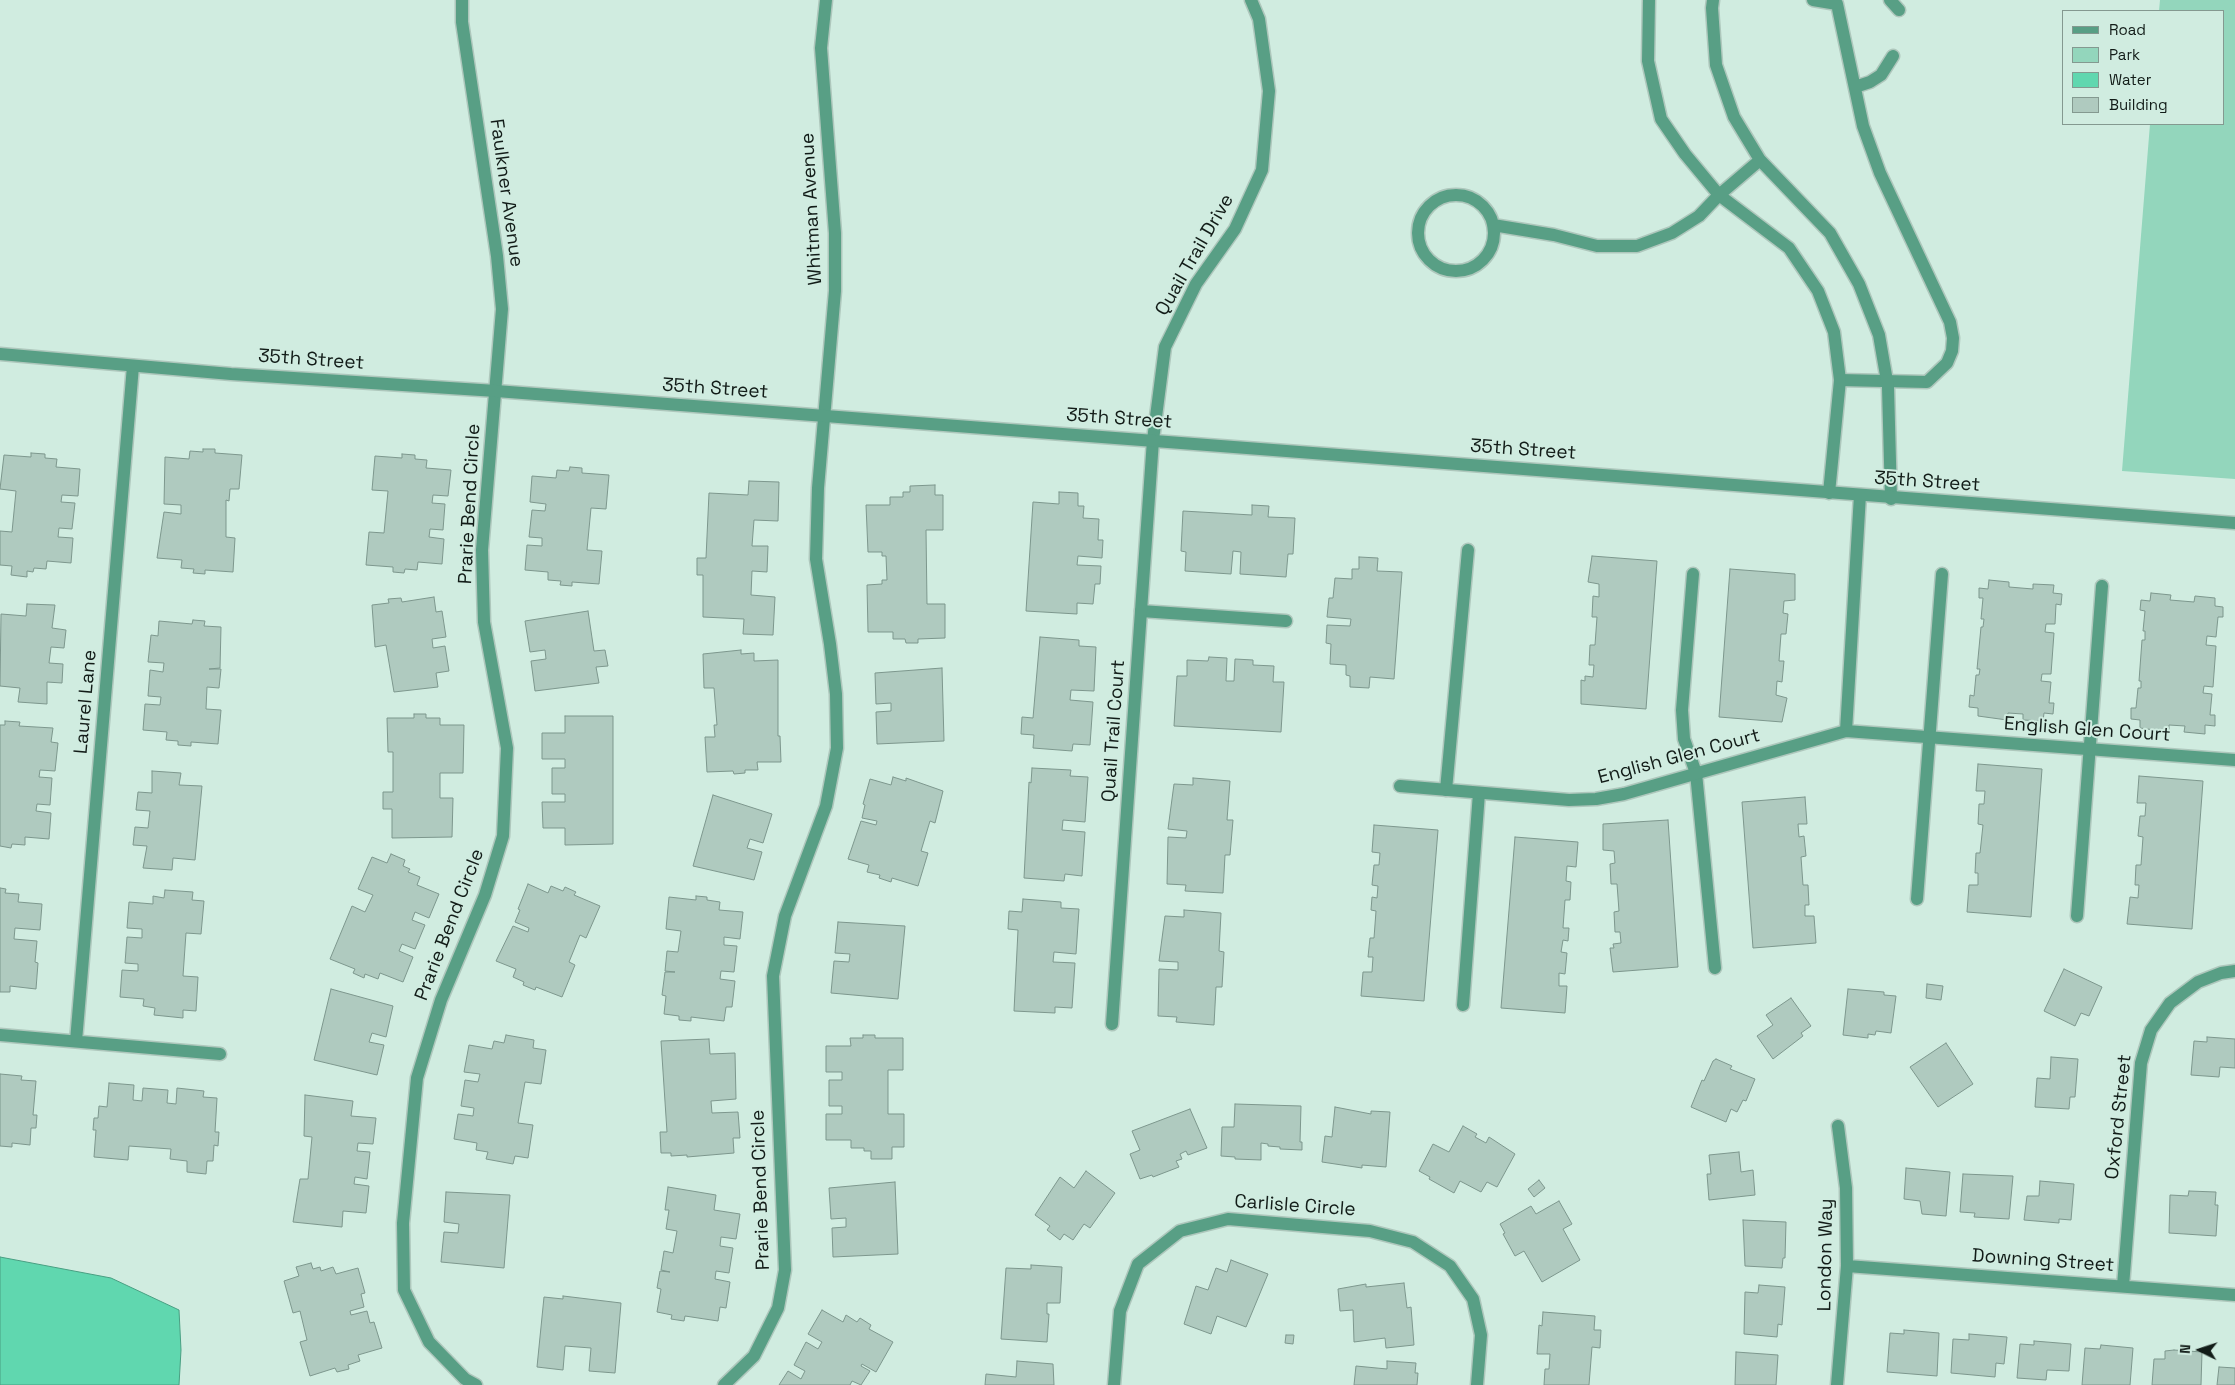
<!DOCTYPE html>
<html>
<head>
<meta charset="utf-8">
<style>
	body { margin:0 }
	#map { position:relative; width:2235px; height:1385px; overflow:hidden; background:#d0ece0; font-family:"Space Grotesk",sans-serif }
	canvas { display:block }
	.legend { position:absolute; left:2062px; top:10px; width:162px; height:115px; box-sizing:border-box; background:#d0ece0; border:1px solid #849990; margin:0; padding:6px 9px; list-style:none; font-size:15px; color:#121c18 }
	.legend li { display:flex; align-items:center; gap:10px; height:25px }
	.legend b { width:25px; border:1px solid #849990 }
	.north { position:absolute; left:2175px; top:1325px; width:50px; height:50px; -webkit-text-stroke:4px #d0ece0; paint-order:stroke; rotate:274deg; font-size:14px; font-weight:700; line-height:20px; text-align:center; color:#121c18 }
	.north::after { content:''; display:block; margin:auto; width:18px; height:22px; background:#121c18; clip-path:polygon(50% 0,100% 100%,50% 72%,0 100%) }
</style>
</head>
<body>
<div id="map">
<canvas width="2235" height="1385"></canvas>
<ul class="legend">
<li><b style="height:6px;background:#589f85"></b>Road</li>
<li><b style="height:14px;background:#93d6bc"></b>Park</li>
<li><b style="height:14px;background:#60d7af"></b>Water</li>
<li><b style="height:14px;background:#afcabf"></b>Building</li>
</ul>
<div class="north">N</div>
</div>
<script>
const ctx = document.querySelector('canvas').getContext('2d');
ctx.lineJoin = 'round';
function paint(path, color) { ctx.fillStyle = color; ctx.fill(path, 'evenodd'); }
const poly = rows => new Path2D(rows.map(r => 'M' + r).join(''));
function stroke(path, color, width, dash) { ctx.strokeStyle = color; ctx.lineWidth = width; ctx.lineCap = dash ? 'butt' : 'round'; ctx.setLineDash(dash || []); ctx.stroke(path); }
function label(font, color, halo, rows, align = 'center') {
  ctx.font = font + ' "Space Grotesk",sans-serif'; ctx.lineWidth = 4; ctx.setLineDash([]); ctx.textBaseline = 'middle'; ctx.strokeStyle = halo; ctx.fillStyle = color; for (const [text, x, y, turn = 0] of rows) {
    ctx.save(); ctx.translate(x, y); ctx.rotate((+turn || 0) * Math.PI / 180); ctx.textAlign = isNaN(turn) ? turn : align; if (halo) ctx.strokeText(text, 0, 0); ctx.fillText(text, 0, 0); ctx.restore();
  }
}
const green = poly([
	[2160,0,2235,0,2235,479,2122,471,2150,124,2224,124,2224,11,2159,11]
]);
const water = poly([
	[0,1257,111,1278,179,1310,181,1350,179,1385,0,1385,0,1257]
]);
const building = poly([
	[203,449,215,449,215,453,242,455,239,489,230,489,229,501,226,500,226,537,235,538,233,572,205,570,205,574,193,573,194,569,181,568,182,560,157,558,164,512,181,514,181,505,164,504,165,457,189,459,190,451,203,452,203,449],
	[31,453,45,454,45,458,57,459,56,467,80,469,78,496,62,495,61,502,75,503,72,529,59,528,58,537,73,538,71,563,47,561,46,569,34,568,33,572,27,571,27,577,11,575,12,566,0,565,0,531,12,532,16,491,0,489,4,455,31,457,31,453],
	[402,454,415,455,415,459,427,460,426,468,451,470,448,496,433,495,432,503,445,504,443,530,430,529,429,537,444,539,442,564,418,562,417,570,405,569,404,573,393,572,393,567,366,565,369,532,384,533,388,491,372,490,375,456,402,458,402,454],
	[570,467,582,468,582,473,609,475,606,509,591,508,587,550,602,551,599,584,572,582,572,586,560,585,561,581,548,580,548,572,525,570,527,545,542,546,542,538,529,537,532,510,545,511,546,504,530,502,532,476,556,478,557,470,569,471,570,467],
	[749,481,779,482,778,521,754,520,752,546,768,546,767,572,752,571,751,595,775,597,773,635,743,634,744,619,703,617,703,575,697,575,697,558,706,558,709,493,748,495,749,481],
	[935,485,935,495,943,495,943,530,926,530,927,604,945,604,945,638,918,639,918,643,906,643,905,639,893,639,893,632,868,632,867,585,882,584,882,580,887,580,886,556,882,556,882,552,868,552,866,505,890,505,890,497,903,497,903,492,910,492,910,486,935,485],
	[1059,492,1078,493,1078,506,1084,506,1083,518,1099,519,1098,540,1103,540,1102,558,1078,556,1077,565,1101,566,1100,584,1095,584,1093,604,1077,603,1077,614,1026,611,1033,502,1059,504,1059,492],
	[1252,505,1269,506,1268,517,1295,518,1293,554,1288,554,1286,577,1240,574,1241,552,1233,551,1231,574,1185,571,1186,552,1181,551,1183,511,1252,515,1252,505],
	[1592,556,1657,561,1646,709,1581,704,1581,680,1585,681,1585,676,1593,677,1594,665,1589,665,1590,645,1595,645,1597,617,1592,617,1593,596,1599,597,1599,584,1588,582,1592,556],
	[1359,557,1378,558,1377,571,1402,572,1394,679,1370,677,1369,688,1350,687,1350,676,1346,675,1346,665,1330,664,1331,644,1326,643,1327,625,1350,626,1351,619,1327,617,1329,598,1333,598,1335,578,1352,579,1352,569,1359,569,1359,557],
	[1730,569,1795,574,1795,600,1784,601,1783,613,1788,614,1786,634,1781,634,1779,661,1784,661,1782,682,1777,681,1776,695,1787,698,1782,722,1719,717,1730,569],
	[1989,580,2009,582,2009,587,2033,589,2033,584,2054,585,2053,593,2062,594,2061,605,2056,604,2055,624,2046,624,2045,632,2054,633,2051,674,2042,674,2041,681,2051,682,2049,703,2054,703,2053,714,2044,713,2043,721,2023,720,2023,714,2008,713,2007,720,1978,716,1978,708,1969,707,1970,695,1974,696,1976,675,1979,675,1980,669,1977,669,1981,627,1983,627,1984,619,1981,619,1983,598,1979,598,1979,588,1988,589,1989,580],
	[2151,593,2171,595,2170,600,2194,602,2195,596,2215,598,2215,606,2223,607,2223,617,2218,617,2216,637,2207,636,2206,645,2216,646,2213,687,2204,686,2203,693,2212,694,2210,715,2215,715,2215,726,2205,725,2205,734,2184,732,2185,726,2169,725,2169,732,2140,728,2140,720,2131,719,2131,708,2136,708,2138,688,2141,688,2141,681,2139,681,2142,640,2145,640,2145,631,2143,631,2145,611,2140,610,2141,600,2150,601,2151,593],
	[434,597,436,612,442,611,446,637,432,639,433,648,445,646,449,671,436,673,438,687,394,692,386,645,375,647,372,605,389,603,388,599,401,598,402,602,434,597],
	[27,604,55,605,52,628,66,630,64,648,51,647,49,663,63,664,62,683,47,682,47,704,18,702,20,688,0,686,1,614,26,616,27,604],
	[588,611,594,651,605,650,608,666,596,667,599,683,535,691,531,661,546,659,545,650,530,652,525,621,588,611],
	[193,620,205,621,204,626,221,627,220,668,209,669,221,669,219,688,207,687,206,709,221,710,218,744,191,742,191,746,178,745,178,741,166,740,167,732,143,730,145,704,160,705,161,697,148,696,150,670,163,672,164,663,148,662,151,635,158,636,159,621,192,624,193,620],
	[1040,637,1079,640,1079,646,1096,647,1094,691,1071,690,1070,700,1093,702,1090,745,1073,744,1072,751,1033,748,1034,735,1021,734,1022,717,1033,718,1040,637],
	[741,650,741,654,754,653,754,661,778,660,778,736,780,736,781,762,757,762,758,770,745,770,745,773,734,774,733,771,707,772,705,737,715,737,714,725,717,725,714,688,704,688,703,654,741,650],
	[1209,657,1227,658,1226,681,1234,681,1235,659,1253,660,1253,665,1274,666,1273,682,1284,682,1281,732,1174,726,1177,676,1187,676,1187,660,1208,661,1209,657],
	[942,668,944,741,877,744,876,712,891,711,891,703,876,704,875,673,942,668],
	[414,714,426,714,426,718,440,718,440,725,464,725,463,773,440,773,440,798,453,798,452,837,392,838,392,809,383,809,383,792,393,792,393,752,388,752,387,718,414,718,414,714],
	[565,716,613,716,613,844,565,845,565,828,543,828,542,802,565,802,565,794,552,794,552,768,565,768,565,759,542,759,542,733,565,733,565,716],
	[5,721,20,722,19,726,53,728,51,742,58,743,55,771,40,770,39,777,52,778,50,805,37,804,36,811,51,813,49,839,25,837,25,845,12,844,11,848,0,846,0,725,5,725,5,721],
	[1978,764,2042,769,2031,917,1967,912,1969,885,1978,885,1978,873,1975,873,1976,853,1980,853,1983,825,1978,824,1979,804,1984,804,1985,791,1976,791,1978,764],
	[1032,768,1071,770,1070,776,1088,777,1085,822,1063,820,1062,830,1085,832,1082,876,1065,874,1064,881,1024,878,1029,782,1031,783,1032,768],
	[152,771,181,773,179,785,202,786,195,860,173,858,172,870,143,868,147,846,133,845,135,827,148,828,150,811,136,810,138,792,152,793,152,771],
	[2139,776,2203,781,2192,929,2127,924,2130,897,2138,898,2139,885,2135,885,2136,865,2141,865,2143,837,2138,836,2140,816,2145,816,2146,803,2137,803,2139,776],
	[893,777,906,781,906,778,943,791,935,823,930,821,921,851,928,853,918,886,892,878,891,882,879,878,880,875,867,872,869,865,848,859,861,821,876,825,877,821,862,818,865,805,863,804,870,779,891,785,893,777],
	[1193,778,1230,781,1227,820,1233,820,1230,855,1225,855,1223,893,1185,891,1186,885,1167,884,1168,837,1186,838,1187,831,1168,829,1174,784,1193,785,1193,778],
	[713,795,772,814,763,843,750,839,747,848,762,852,754,880,693,866,713,795],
	[1805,797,1807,824,1798,824,1799,837,1804,836,1806,856,1801,857,1803,885,1808,885,1809,905,1805,905,1805,916,1814,916,1816,943,1753,948,1742,802,1805,797],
	[1668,820,1678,967,1613,972,1610,948,1614,948,1613,944,1621,943,1620,932,1615,932,1614,912,1619,911,1617,884,1611,884,1610,864,1615,863,1614,851,1603,850,1603,824,1668,820],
	[1374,825,1438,830,1424,1001,1361,996,1363,972,1372,972,1373,957,1368,957,1370,938,1374,938,1376,911,1371,910,1372,897,1377,898,1378,886,1372,885,1374,865,1379,865,1380,853,1372,852,1374,825],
	[1515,837,1578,842,1576,867,1567,866,1566,881,1571,882,1570,900,1565,900,1563,928,1569,928,1568,941,1563,940,1561,952,1567,953,1565,974,1559,973,1559,986,1567,986,1565,1013,1501,1008,1515,837],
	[391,854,405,860,403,866,410,869,408,872,420,877,417,885,439,894,429,918,415,912,412,920,425,925,415,949,402,944,399,951,413,957,403,982,380,973,378,979,365,974,364,978,353,973,355,969,330,959,352,906,365,912,373,895,358,889,372,857,387,863,391,854],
	[528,884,548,893,551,886,563,891,565,887,576,892,574,895,600,906,586,938,580,935,569,962,575,965,562,997,536,987,535,990,523,985,524,982,513,977,516,969,496,961,513,926,528,932,529,928,515,922,520,910,518,909,528,884],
	[0,888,6,889,5,893,19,894,18,902,42,904,40,930,15,928,14,939,37,941,35,962,38,963,36,989,10,986,10,992,0,992,0,888],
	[165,890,193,892,192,900,204,901,201,934,186,933,183,976,198,977,196,1011,183,1010,183,1018,154,1015,155,1008,143,1006,144,999,120,997,122,970,138,971,138,964,125,963,127,937,142,938,142,929,127,928,129,902,153,904,153,896,164,898,165,890],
	[696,896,707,897,707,900,720,902,719,910,743,912,740,939,724,937,724,945,737,946,734,972,721,971,720,979,735,981,732,1007,726,1007,724,1021,691,1017,691,1021,679,1020,679,1016,664,1014,666,996,662,995,665,972,675,972,665,971,667,951,678,952,681,931,666,929,669,897,696,900,696,896],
	[1023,899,1061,902,1061,908,1079,909,1076,954,1054,952,1053,962,1075,963,1072,1008,1055,1007,1055,1013,1014,1011,1018,930,1008,929,1009,911,1022,912,1023,899],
	[1184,910,1221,913,1219,951,1224,952,1222,987,1216,987,1214,1025,1176,1022,1177,1017,1158,1016,1159,969,1178,970,1178,962,1159,961,1165,916,1184,917,1184,910],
	[838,922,905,926,898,999,831,993,834,961,849,962,850,954,835,953,838,922],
	[2064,969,2102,987,2089,1016,2081,1013,2075,1026,2044,1011,2064,969],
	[1927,984,1943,986,1941,1000,1926,998,1927,984],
	[331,989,393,1006,386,1037,372,1033,369,1042,384,1045,377,1075,314,1060,331,989],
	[1848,989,1884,992,1884,995,1896,996,1891,1033,1876,1031,1875,1035,1868,1034,1868,1038,1843,1035,1848,989],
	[1791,998,1811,1026,1801,1033,1803,1036,1773,1059,1757,1036,1773,1025,1766,1015,1791,998],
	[506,1035,534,1040,533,1048,546,1050,541,1084,525,1082,518,1123,533,1125,528,1158,515,1156,513,1164,486,1159,488,1152,476,1150,477,1143,454,1139,458,1114,473,1116,474,1108,461,1106,465,1080,478,1082,480,1074,464,1072,469,1045,492,1049,494,1041,504,1043,506,1035],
	[863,1035,875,1035,875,1038,903,1038,903,1070,888,1070,888,1114,904,1114,904,1147,892,1147,892,1159,871,1159,871,1151,864,1151,864,1148,851,1148,851,1140,826,1140,826,1114,842,1114,842,1106,829,1106,829,1080,842,1080,842,1072,826,1072,826,1046,851,1046,850,1038,863,1038,863,1035],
	[2207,1037,2235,1039,2235,1068,2220,1067,2219,1077,2191,1075,2194,1041,2207,1042,2207,1037],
	[709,1039,710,1054,735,1053,736,1099,711,1101,712,1113,738,1112,740,1138,733,1138,734,1153,687,1157,687,1155,671,1156,671,1153,661,1153,660,1132,667,1132,661,1041,709,1039],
	[1946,1043,1973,1084,1938,1107,1910,1067,1946,1043],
	[2051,1057,2078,1059,2075,1097,2070,1097,2069,1109,2035,1107,2037,1078,2050,1079,2051,1057],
	[1716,1059,1732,1066,1730,1069,1755,1079,1746,1101,1743,1100,1737,1112,1731,1109,1726,1122,1691,1107,1702,1080,1704,1081,1713,1061,1716,1059],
	[0,1074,22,1076,21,1080,36,1081,33,1115,37,1115,36,1128,31,1128,30,1145,12,1143,12,1147,0,1146,0,1074],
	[109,1083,134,1085,133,1100,142,1101,143,1088,168,1090,167,1103,176,1104,177,1088,204,1091,203,1097,217,1098,215,1132,219,1132,218,1146,214,1145,213,1161,207,1161,206,1174,187,1172,187,1161,170,1159,171,1149,129,1146,128,1160,94,1157,96,1130,93,1130,94,1118,98,1118,99,1106,107,1107,109,1083],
	[305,1095,353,1101,351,1116,376,1118,373,1144,358,1143,357,1151,370,1152,367,1179,355,1177,354,1184,369,1186,366,1213,343,1211,342,1227,293,1222,300,1179,308,1179,312,1137,304,1136,305,1095],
	[1235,1104,1301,1106,1300,1142,1302,1142,1302,1150,1280,1149,1280,1147,1268,1146,1268,1144,1261,1143,1261,1160,1235,1159,1235,1157,1221,1156,1222,1127,1234,1127,1235,1104],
	[1335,1107,1371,1114,1371,1111,1390,1112,1386,1167,1362,1165,1362,1168,1322,1162,1325,1136,1332,1137,1335,1107],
	[1190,1109,1207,1148,1188,1155,1186,1151,1180,1154,1182,1159,1176,1161,1179,1167,1153,1177,1152,1175,1140,1179,1130,1154,1140,1150,1132,1131,1190,1109],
	[1463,1126,1477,1134,1475,1137,1486,1143,1489,1137,1515,1154,1497,1187,1487,1182,1481,1192,1460,1181,1454,1193,1429,1179,1430,1177,1419,1171,1433,1144,1449,1152,1463,1126],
	[1739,1152,1741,1172,1753,1170,1755,1195,1709,1200,1707,1174,1711,1174,1709,1155,1739,1152],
	[1906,1168,1950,1172,1946,1216,1922,1214,1920,1201,1904,1199,1906,1168],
	[1086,1171,1115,1193,1090,1228,1084,1224,1073,1240,1064,1234,1060,1240,1047,1230,1050,1226,1035,1215,1060,1177,1074,1188,1086,1171],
	[1963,1174,2013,1176,2009,1219,1974,1217,1975,1213,1960,1212,1963,1174],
	[1539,1180,1545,1188,1534,1197,1528,1189,1539,1180],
	[2040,1181,2074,1184,2071,1220,2059,1219,2059,1223,2024,1220,2027,1196,2039,1196,2040,1181],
	[895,1182,898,1254,833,1257,832,1228,846,1227,846,1218,831,1219,829,1188,895,1182],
	[668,1187,716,1195,714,1210,740,1214,736,1239,721,1237,720,1246,733,1248,729,1273,716,1271,715,1279,730,1282,726,1308,720,1307,718,1321,685,1316,684,1321,671,1319,672,1315,657,1312,661,1289,657,1288,660,1271,670,1272,661,1270,664,1251,673,1253,677,1231,666,1229,669,1210,665,1210,668,1187],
	[2189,1191,2216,1192,2215,1205,2218,1205,2216,1236,2169,1233,2170,1195,2188,1196,2189,1191],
	[446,1192,510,1195,504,1268,441,1262,444,1232,458,1233,459,1224,444,1222,446,1192],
	[1559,1201,1572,1224,1563,1229,1580,1260,1542,1282,1524,1251,1515,1256,1503,1234,1505,1233,1500,1224,1531,1206,1536,1214,1559,1201],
	[1743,1220,1786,1222,1785,1258,1783,1258,1782,1268,1745,1266,1743,1220],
	[1231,1260,1268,1274,1246,1327,1217,1316,1211,1334,1184,1324,1196,1286,1208,1290,1216,1268,1227,1272,1231,1260],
	[311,1263,313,1269,320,1267,321,1271,333,1267,336,1274,358,1268,365,1293,361,1294,364,1307,350,1311,351,1315,367,1311,370,1323,374,1322,382,1348,358,1355,360,1361,348,1365,349,1369,337,1372,335,1368,310,1376,300,1342,307,1340,300,1311,293,1313,284,1281,299,1276,296,1267,311,1263],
	[1031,1265,1062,1267,1060,1303,1047,1303,1047,1314,1049,1314,1047,1342,1001,1339,1006,1268,1031,1269,1031,1265],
	[1404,1283,1407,1308,1411,1307,1414,1345,1386,1348,1385,1338,1354,1342,1353,1310,1340,1311,1338,1289,1366,1284,1366,1287,1404,1283],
	[1759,1285,1785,1287,1782,1325,1778,1324,1777,1337,1744,1334,1745,1292,1758,1293,1759,1285],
	[563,1296,621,1303,615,1373,589,1371,591,1348,565,1346,563,1370,537,1367,544,1297,563,1299,563,1296],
	[822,1310,843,1322,846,1315,857,1322,860,1318,871,1325,869,1329,893,1342,876,1372,862,1364,861,1366,870,1371,861,1385,852,1381,850,1385,779,1385,788,1371,801,1379,805,1371,794,1365,806,1342,818,1349,822,1342,808,1334,822,1310],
	[1543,1312,1595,1316,1594,1330,1601,1330,1600,1348,1592,1347,1589,1385,1544,1385,1545,1369,1549,1369,1550,1354,1537,1354,1539,1325,1542,1326,1543,1312],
	[1904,1330,1939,1333,1937,1376,1887,1372,1890,1333,1904,1334,1904,1330],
	[1969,1334,2007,1337,2004,1364,1996,1363,1995,1377,1951,1373,1953,1339,1969,1340,1969,1334],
	[1286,1335,1294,1335,1293,1344,1285,1343,1286,1335],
	[2034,1341,2071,1344,2069,1371,2047,1370,2046,1380,2017,1378,2020,1344,2034,1345,2034,1341],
	[2101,1345,2133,1348,2130,1385,2082,1385,2085,1348,2100,1349,2101,1345],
	[2174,1350,2202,1352,2201,1385,2152,1385,2154,1359,2165,1359,2165,1351,2174,1350],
	[1736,1352,1778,1355,1776,1385,1735,1385,1736,1352],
	[1017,1361,1053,1364,1054,1385,985,1385,986,1374,1016,1377,1017,1361],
	[1387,1361,1416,1363,1415,1373,1418,1373,1417,1385,1354,1385,1356,1366,1387,1369,1387,1361],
	[2219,1367,2235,1368,2235,1385,2217,1385,2219,1367]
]);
const service = poly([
	[1813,0,1837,4,1863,126,1880,173,1950,322,1953,338,1952,351,1947,363,1927,382,1840,380],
	[1890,0,1899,10],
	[1855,87,1870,82,1881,75,1893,56],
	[1693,574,1682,710,1684,739,1696,773,1715,968],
	[1141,611,1286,621],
	[1446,790,1468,550],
	[1917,899,1942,574],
	[2077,916,2102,586],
	[1463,1005,1479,793]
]);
const minor = poly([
	[462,0,462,22,497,256,502,309,482,550,484,622,507,748,503,836,485,895,441,1000,417,1078,403,1223,404,1290,429,1342,465,1379,476,1385],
	[1649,0,1648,61,1661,119,1685,154,1719,195,1789,248,1818,291,1834,332,1840,380,1829,493],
	[1713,0,1712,8,1716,65,1734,117,1760,160,1830,233,1859,284,1879,335,1888,387,1891,499],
	'1418 233a38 38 0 1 1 76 0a38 38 0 1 1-76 0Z',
	[1493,225,1554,235,1597,246,1637,246,1672,233,1699,216,1719,195,1760,160],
	[1846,731,1860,495],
	[1400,786,1569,800,1596,799,1624,794,1846,731,2235,760],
	[1112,1024,1153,440,1165,347,1196,284,1235,229,1262,170,1269,91,1259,19,1251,0],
	[0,1035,220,1054],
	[76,1041,133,366],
	[1847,1266,2235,1295],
	[2123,1286,2141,1063,2151,1030,2170,1003,2198,982,2221,973,2235,971],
	[724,1385,754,1356,778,1308,785,1270,773,976,785,916,826,806,837,748,836,694,830,644,816,559,818,488,835,291,835,233,821,48,826,0],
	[1114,1385,1120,1311,1138,1264,1180,1231,1228,1219,1370,1231,1413,1242,1450,1266,1473,1299,1481,1335,1477,1385],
	[1837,1385,1847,1266,1846,1188,1838,1126]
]);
const tertiary = poly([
	[0,354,231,374,496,391,2235,523]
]);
const streetNames = [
	["Faulkner Avenue",506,193,82],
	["Whitman Avenue",812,209,-93],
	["Quail Trail Drive",1195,255,-60],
	["35th Street",311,360,4],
	["35th Street",715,389,4],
	["35th Street",1119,419,4],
	["35th Street",1523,450,4],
	["35th Street",1927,482,4],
	["Prarie Bend Circle",470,504,-87],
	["Laurel Lane",86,702,-85],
	["English Glen Court",2087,730,4],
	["Quail Trail Court",1114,731,-86],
	["English Glen Court",1679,757,-15],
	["Prarie Bend Circle",450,925,-69],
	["Oxford Street",2119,1117,-84],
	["Prarie Bend Circle",761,1190,-92],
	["Carlisle Circle",1295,1206,4],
	["London Way",1826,1255,-89],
	["Downing Street",2043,1261,4]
];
paint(green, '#93d6bc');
paint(water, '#60d7af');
stroke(water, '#499f82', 1);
paint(building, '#afcabf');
stroke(building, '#7d978d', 1);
stroke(service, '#aec7bc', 15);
stroke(minor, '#aec7bc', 15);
stroke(tertiary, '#aec7bc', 15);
stroke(service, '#589f85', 12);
stroke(minor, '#589f85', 12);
stroke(tertiary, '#589f85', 12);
label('19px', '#121c18', '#d0ece0', streetNames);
</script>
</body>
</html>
